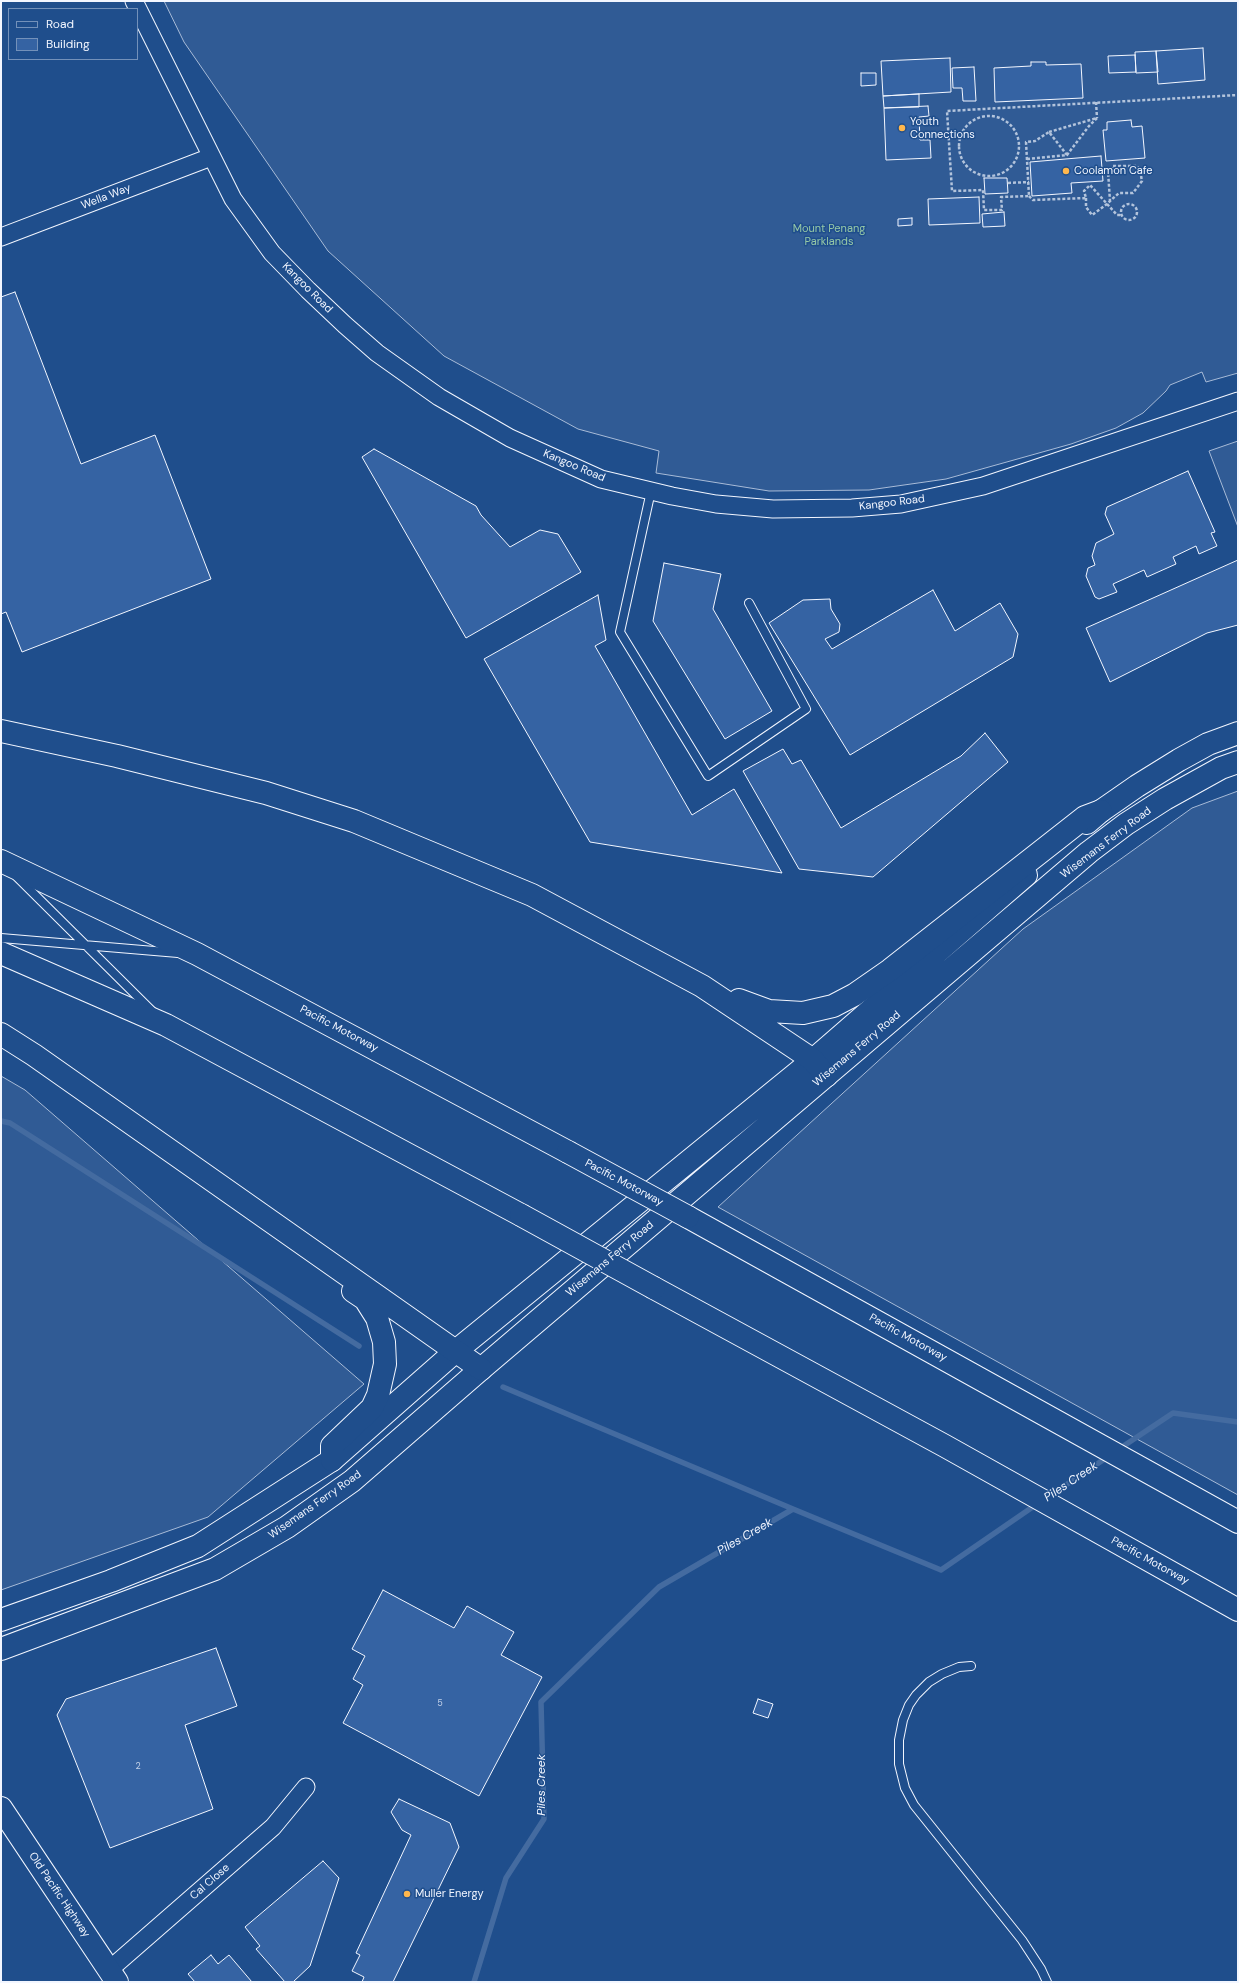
<!DOCTYPE html>
<html>
<head>
<meta charset="utf-8">
<style>
	body { margin:0 }
	#map { position:relative; width:1239px; height:1983px; overflow:hidden; background:#1f4e8c; font-family:"DM Sans",sans-serif }
	canvas { display:block }
	.frame { position:absolute; inset:0; border:2px solid #f2f6ff; pointer-events:none }
	.legend { position:absolute; left:8px; top:8px; width:130px; height:52px; box-sizing:border-box; background:#1f4e8c; border:1px solid #7391ba; margin:0; padding:5px 7px; list-style:none; font-size:12px; color:#f2f6ff }
	.legend li { display:flex; align-items:center; gap:8px; height:20px }
	.legend b { width:20px; border:1px solid #7391ba }
</style>
</head>
<body>
<div id="map">
<canvas width="1239" height="1983"></canvas>
<div class="frame"></div>
<ul class="legend">
<li><b style="height:5px;background:#1f4e8c"></b>Road</li>
<li><b style="height:11px;background:#3563a3"></b>Building</li>
</ul>
</div>
<script>
const ctx = document.querySelector('canvas').getContext('2d');
ctx.lineJoin = 'round';
function paint(path, color) { ctx.fillStyle = color; ctx.fill(path, 'evenodd'); }
const poly = rows => new Path2D(rows.map(r => 'M' + r).join(''));
function stroke(path, color, width, dash) { ctx.strokeStyle = color; ctx.lineWidth = width; ctx.lineCap = dash ? 'butt' : 'round'; ctx.setLineDash(dash || []); ctx.stroke(path); }
function label(font, color, halo, rows, align = 'center') {
  ctx.font = font + ' "DM Sans",sans-serif'; ctx.lineWidth = 3; ctx.setLineDash([]); ctx.textBaseline = 'middle'; ctx.strokeStyle = halo; ctx.fillStyle = color; for (const [text, x, y, turn = 0] of rows) {
    ctx.save(); ctx.translate(x, y); ctx.rotate((+turn || 0) * Math.PI / 180); ctx.textAlign = isNaN(turn) ? turn : align; if (halo) ctx.strokeText(text, 0, 0); ctx.fillText(text, 0, 0); ctx.restore();
  }
}
const built = poly([
	[164,1,1238,1,1238,373,1206,382,1202,372,1170,385,1166,391,1143,413,1116,428,1071,444,946,479,869,490,769,491,656,473,659,451,578,429,444,356,328,251,184,42,164,1],
	[1238,441,1238,527,1209,451,1238,441],
	[1238,791,1238,1495,718,1207,1023,929,1192,808,1238,791],
	[1,1076,25,1090,364,1384,208,1517,1,1590,1,1076]
]);
const stream = poly([
	[1,1121,10,1123,359,1346],
	[503,1387,793,1509],
	[1119,1449,1173,1413,1238,1422],
	[1048,1497,1109,1456],
	[474,1982,506,1878,544,1819,541,1702,659,1587,793,1509,941,1570,1037,1504]
]);
const building = poly([
	[1203,48,1205,80,1158,84,1156,51,1203,48],
	[1156,51,1158,72,1136,73,1135,52,1156,51],
	[1135,55,1136,72,1109,73,1108,56,1135,55],
	[950,58,951,92,883,96,881,61,950,58],
	[1031,62,1046,62,1046,65,1081,64,1083,98,995,102,994,68,1031,66,1031,62],
	[974,67,976,101,963,101,962,88,953,88,952,68,974,67],
	[861,73,876,73,876,85,861,86,861,73],
	[919,94,919,107,884,108,883,96,919,94],
	[928,106,929,116,919,117,920,140,930,140,931,158,886,160,884,108,928,106],
	[1131,120,1132,127,1142,126,1145,158,1106,161,1103,130,1107,130,1107,122,1131,120],
	[1101,156,1103,181,1071,183,1072,193,1032,196,1030,162,1101,156],
	[984,178,1007,178,1008,193,985,194,984,178],
	[979,197,980,223,929,225,928,199,979,197],
	[1004,212,1005,226,983,227,982,214,1004,212],
	[912,218,912,225,898,226,898,219,912,218],
	[15,292,81,464,155,435,211,579,22,652,6,612,1,614,1,297,15,292],
	[374,449,476,506,481,515,510,547,540,530,558,534,581,572,466,638,362,457,374,449],
	[1188,471,1215,532,1211,533,1217,546,1199,554,1196,546,1173,557,1176,564,1147,577,1144,570,1113,584,1117,592,1099,599,1095,597,1086,576,1088,568,1095,565,1092,556,1096,543,1114,534,1105,514,1107,507,1188,471],
	[1238,560,1238,625,1207,633,1110,682,1086,628,1238,560],
	[664,563,721,574,713,609,772,711,725,739,653,621,664,563],
	[933,590,955,631,1000,603,1018,634,1013,657,850,755,769,623,803,600,830,599,831,609,840,624,839,632,825,639,832,649,933,590],
	[598,595,606,640,595,646,692,815,734,789,782,873,590,842,484,659,598,595],
	[985,733,1008,762,873,877,799,869,743,771,783,749,792,764,801,760,841,828,961,756,985,733],
	[383,1590,454,1628,467,1606,514,1632,501,1655,542,1677,479,1796,343,1723,363,1685,353,1679,365,1656,352,1649,383,1590],
	[216,1648,237,1706,185,1725,213,1809,110,1848,57,1715,66,1699,216,1648],
	[758,1699,773,1704,768,1718,753,1713,758,1699],
	[399,1799,450,1823,459,1847,393,1982,362,1982,364,1977,352,1971,360,1955,356,1953,411,1835,402,1830,391,1812,399,1799],
	[323,1861,339,1878,310,1966,293,1982,285,1982,256,1949,260,1946,245,1927,323,1861],
	[211,1955,218,1964,229,1955,252,1982,195,1982,188,1974,211,1955]
]);
const path = poly([
	[1096,102,1097,118],
	'959 146a30 30 0 1 1 60 0a30 30 0 1 1-60 0Z',
	[1049,132,1097,118,1089,126,1067,155],
	[1027,159,1067,155,1049,132,1035,141,1026,142,1029,196,1001,197,1002,210,984,210,983,190,952,191,947,111,1238,95],
	[1008,183,1029,182],
	[1029,196,1033,200,1086,198,1084,191,1090,185,1117,215,1122,215],
	[1086,198,1086,207,1092,215,1107,204,1110,201,1119,193,1133,193,1142,181,1140,170,1137,166,1112,166,1112,170,1108,171,1110,201],
	'1121 212a8 8 0 1 1 16 0a8 8 0 1 1-16 0Z'
]);
const lane = poly([
	[651,491,620,632,708,776,806,709,749,603],
	[17,877,152,1011],
	[1,938,178,953],
	[971,1666,959,1667,942,1674,929,1682,916,1695,909,1705,903,1720,899,1740,899,1764,905,1788,914,1805,1022,1940,1041,1969,1047,1982]
]);
const street = poly([
	[134,1,233,199,272,253,308,290,345,325,377,353,439,397,510,438,601,479,672,496,716,504,773,509,852,508,901,504,983,486,1238,401],
	[1,237,211,157],
	[109,1970,273,1827,306,1787]
]);
const primary = poly([
	[1087,823,1101,811,1137,786,1179,760,1208,744,1238,733],
	[1,1620,111,1581,198,1546,332,1460,457,1350,813,1060,1026,875],
	[1,1649,215,1569,287,1527,352,1481,481,1369,1089,852,1126,824,1165,799,1221,768,1238,762],
	[1,1808,117,1982]
]);
const highway = poly([
	[1,731,117,756,266,793,354,821,532,895,702,986,813,1060,826,1076],
	[1,861,197,954,568,1152],
	[1,953,166,1025,521,1215],
	[739,1000,769,1011,803,1013,833,1006,854,995,890,970,1085,817,1101,811],
	[1,1034,34,1055,481,1369],
	[688,1217,1238,1522],
	[654,1288,945,1446,1238,1610],
	[332,1460,332,1446,372,1408,378,1395,385,1364,384,1342,377,1318,365,1299,353,1291]
]);
const highwayBridge = poly([
	[568,1152,688,1217],
	[521,1215,654,1288]
]);
const markers = [
	[902,128,4,"#ffb74d"],
	[1066,171,4,"#ffb74d"],
	[407,1894,4,"#ffb74d"]
];
const numberNames = [
	["5",440,1704],
	["2",138,1767]
];
const poiNames = [
	["Youth",910,122],
	["Connections",910,135],
	["Coolamon Cafe",1074,171],
	["Muller Energy",415,1894]
];
const streetNames = [
	["Wella Way",106,197,-21],
	["Kangoo Road",307,288,45],
	["Kangoo Road",574,466,23],
	["Kangoo Road",892,503,-7],
	["Wisemans Ferry Road",1106,843,-37],
	["Pacific Motorway",339,1029,28],
	["Wisemans Ferry Road",857,1049,-40],
	["Pacific Motorway",624,1183,28],
	["Wisemans Ferry Road",610,1259,-40],
	["Pacific Motorway",908,1338,29],
	["Wisemans Ferry Road",315,1505,-35],
	["Pacific Motorway",1150,1561,29],
	["Cal Close",210,1882,-41],
	["Old Pacific Highway",59,1895,56]
];
const parkNames = [
	["Mount Penang",829,229],
	["Parklands",829,242]
];
const waterNames = [
	["Piles Creek",1071,1482,-34],
	["Piles Creek",745,1537,-30],
	["Piles Creek",542,1785,-90]
];
paint(built, '#305b95');
stroke(built, '#a8bbd7', 1);
stroke(stream, '#446ba0', 5.5);
paint(building, '#3563a3');
stroke(building, '#f2f6ff', 1);
stroke(lane, '#f2f6ff', 10);
stroke(street, '#f2f6ff', 19);
stroke(primary, '#f2f6ff', 24);
stroke(highway, '#f2f6ff', 24);
stroke(path, '#b3c4dc', 2.5, [3, 2]);
stroke(lane, '#1f4e8c', 8);
stroke(street, '#1f4e8c', 17);
stroke(primary, '#1f4e8c', 22);
stroke(highway, '#1f4e8c', 22);
stroke(highwayBridge, '#f2f6ff', 24, []);
stroke(highwayBridge, '#1f4e8c', 22);
for (const [x, y, r, color] of markers) { const dot = new Path2D(); dot.arc(x, y, r, 0, 2 * Math.PI); ctx.fillStyle = color; ctx.fill(dot); stroke(dot, '#1f4e8c', 1.5); }
label('9px', '#c3d1e8', null, numberNames);
label('11px', '#f2f6ff', '#1f4e8c', poiNames, 'left');
label('11px', '#f2f6ff', '#1f4e8c', streetNames);
label('11px', '#97c8a6', '#1f4e8c', parkNames);
label('italic 12px', '#f2f6ff', '#1f4e8c', waterNames);
</script>
</body>
</html>
